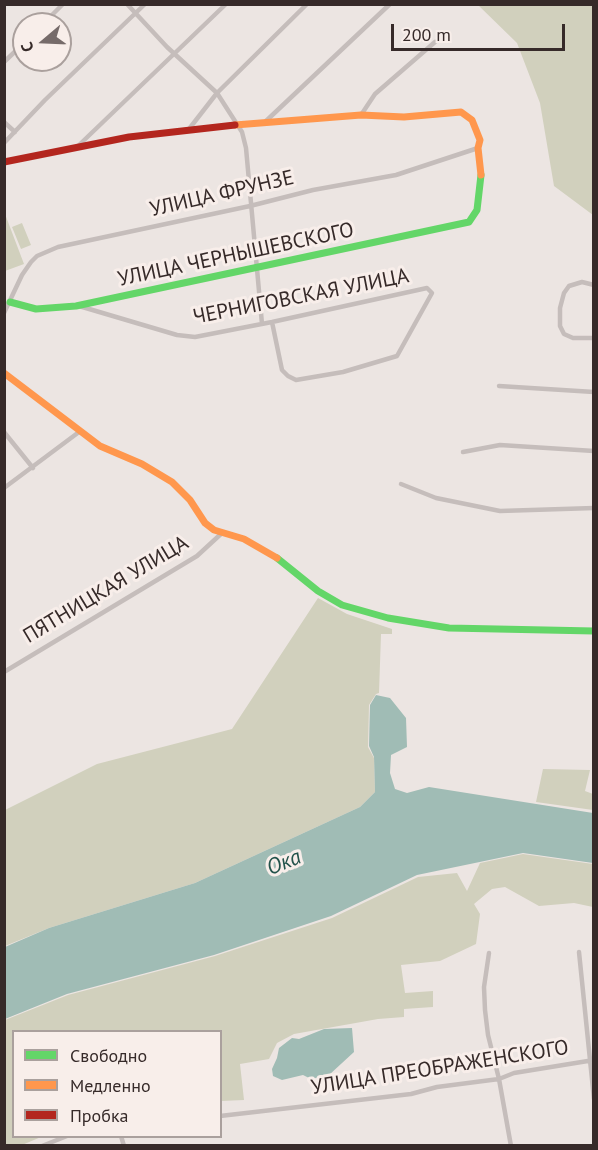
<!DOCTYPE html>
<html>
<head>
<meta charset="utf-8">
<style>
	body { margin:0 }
	#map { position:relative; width:598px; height:1150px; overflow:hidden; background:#ece5e2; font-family:"PT Sans",sans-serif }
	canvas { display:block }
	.frame { position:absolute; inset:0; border:6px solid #362a29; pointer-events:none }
	.legend { position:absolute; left:12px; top:1030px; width:210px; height:108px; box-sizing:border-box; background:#f8eeea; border:2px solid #aaa09d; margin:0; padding:8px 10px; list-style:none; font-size:18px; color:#362a29 }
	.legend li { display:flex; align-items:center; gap:12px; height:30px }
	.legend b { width:30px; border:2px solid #aaa09d }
	.north { position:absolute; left:12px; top:12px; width:60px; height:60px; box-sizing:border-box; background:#f8eeea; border:2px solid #aaa09d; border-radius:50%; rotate:251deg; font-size:16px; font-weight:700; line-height:24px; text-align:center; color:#362a29 }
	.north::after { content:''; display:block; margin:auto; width:21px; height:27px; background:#766b6a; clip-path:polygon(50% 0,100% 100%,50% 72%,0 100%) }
	.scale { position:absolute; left:391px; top:24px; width:174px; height:27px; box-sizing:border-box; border:3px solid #362a29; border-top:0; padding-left:8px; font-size:18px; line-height:21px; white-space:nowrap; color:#362a29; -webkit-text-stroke:4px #f8eeea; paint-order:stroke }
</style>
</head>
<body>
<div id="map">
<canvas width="598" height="1150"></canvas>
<div class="frame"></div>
<ul class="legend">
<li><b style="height:8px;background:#63d668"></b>Свободно</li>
<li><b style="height:8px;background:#ff974d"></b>Медленно</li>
<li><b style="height:8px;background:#b3261e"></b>Пробка</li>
</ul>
<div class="north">С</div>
<div class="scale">200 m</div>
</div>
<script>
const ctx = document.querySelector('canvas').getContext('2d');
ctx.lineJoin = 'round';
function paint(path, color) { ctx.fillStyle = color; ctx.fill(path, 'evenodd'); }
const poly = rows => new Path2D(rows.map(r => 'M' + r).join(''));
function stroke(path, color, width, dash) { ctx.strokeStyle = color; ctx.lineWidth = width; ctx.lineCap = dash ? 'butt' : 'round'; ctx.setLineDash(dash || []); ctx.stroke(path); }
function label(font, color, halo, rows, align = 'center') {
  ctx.font = font + ' "PT Sans",sans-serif'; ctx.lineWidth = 6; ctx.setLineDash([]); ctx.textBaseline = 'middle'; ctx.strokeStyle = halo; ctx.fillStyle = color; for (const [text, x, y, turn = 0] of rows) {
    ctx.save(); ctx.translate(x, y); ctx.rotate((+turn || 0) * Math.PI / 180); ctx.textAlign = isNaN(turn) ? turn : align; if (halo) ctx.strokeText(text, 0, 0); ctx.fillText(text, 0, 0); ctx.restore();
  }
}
const green = poly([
	[478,5,593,5,593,215,554,186,540,103,517,43],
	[5,214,24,264,5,271,4,268],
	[22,223,31,245,21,249,12,227],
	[318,598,347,614,392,629,392,634,381,634,379,693,376,694,369,705,368,747,374,758,375,792,360,807,195,883,49,928,5,946,5,810,97,764,232,729],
	[543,769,590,770,585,791,593,794,593,810,536,802],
	[523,854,593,864,593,916,593,907,574,903,539,906,505,887,492,889,474,904,480,914,476,944,440,961,401,965,405,993,433,991,433,1007,404,1009,404,1017,378,1019,294,1034,277,1043,269,1059,240,1064,244,1100,221,1101,220,1032,14,1032,14,1136,41,1137,22,1145,5,1145,5,1020,68,995,215,956,332,918,418,877,457,873,467,891,480,863]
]);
const water = poly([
	[376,695,390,698,406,718,407,747,391,755,390,773,395,789,407,793,429,787,593,813,593,863,523,853,417,875,331,916,214,955,67,994,5,1019,5,947,49,928,195,883,360,807,375,792,374,757,369,746,370,705],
	[352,1028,354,1052,329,1075,311,1079,303,1075,282,1080,273,1076,272,1069,277,1058,279,1048,292,1038,299,1039,324,1029]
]);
const street = poly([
	[127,4,167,47,217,93,242,132,246,148,262,324],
	[43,24,63,4],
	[4,62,24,43],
	[361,115,375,94,435,42],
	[266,121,390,4],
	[4,122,15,132],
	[189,129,217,93,307,4],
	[4,143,45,100,145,4],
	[78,146,226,4],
	[594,285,582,282,569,286,564,293,560,308,560,326,564,334,573,338,594,338],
	[79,306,177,335,195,337,272,322,427,288,432,293,397,356,343,372,296,380,288,376,282,370,272,322],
	[4,313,22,275,31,262,37,256,58,247,250,206,313,190,396,175,478,148],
	[499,386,594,392],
	[4,432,33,468],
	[463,452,500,445,594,451],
	[401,484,436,498,500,511,594,508],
	[4,488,79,432],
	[4,672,197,556,222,533],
	[579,952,594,1099],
	[489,953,484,987,485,1010,488,1035,499,1079,511,1146],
	[220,1116,411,1094,437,1087,499,1079,514,1073,594,1060],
	[121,1136,124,1146],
	[42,1146,67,1136]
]);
const fast = poly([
	[10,302,36,309,76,306,469,222,477,210,481,175],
	[277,558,318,591,342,605,388,618,449,628,594,631]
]);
const slow = poly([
	[235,125,361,115,404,117,461,112,472,120,480,140,478,148,481,175],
	[4,373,100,446,142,464,172,482,190,500,205,523,214,530,244,539,277,558]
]);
const jam = poly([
	[4,162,129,137,235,125]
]);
const streetNames = [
	["УЛИЦА ФРУНЗЕ",222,194,-13],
	["УЛИЦА ЧЕРНЫШЕВСКОГО",236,255,-12],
	["ЧЕРНИГОВСКАЯ УЛИЦА",301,297,-11],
	["ПЯТНИЦКАЯ УЛИЦА",106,590,-31],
	["УЛИЦА ПРЕОБРАЖЕНСКОГО",440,1068,-9]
];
const waterNames = [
	["Ока",284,863,-22]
];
paint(green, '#d1d0bd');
paint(water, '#a0bcb5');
stroke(street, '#c5bdbb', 4.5);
stroke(fast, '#63d668', 7);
stroke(slow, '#ff974d', 7);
stroke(jam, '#b3261e', 7);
label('21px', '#362a29', '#f8eeea', streetNames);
label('italic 22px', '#23534b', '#f8eeea', waterNames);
</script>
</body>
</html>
